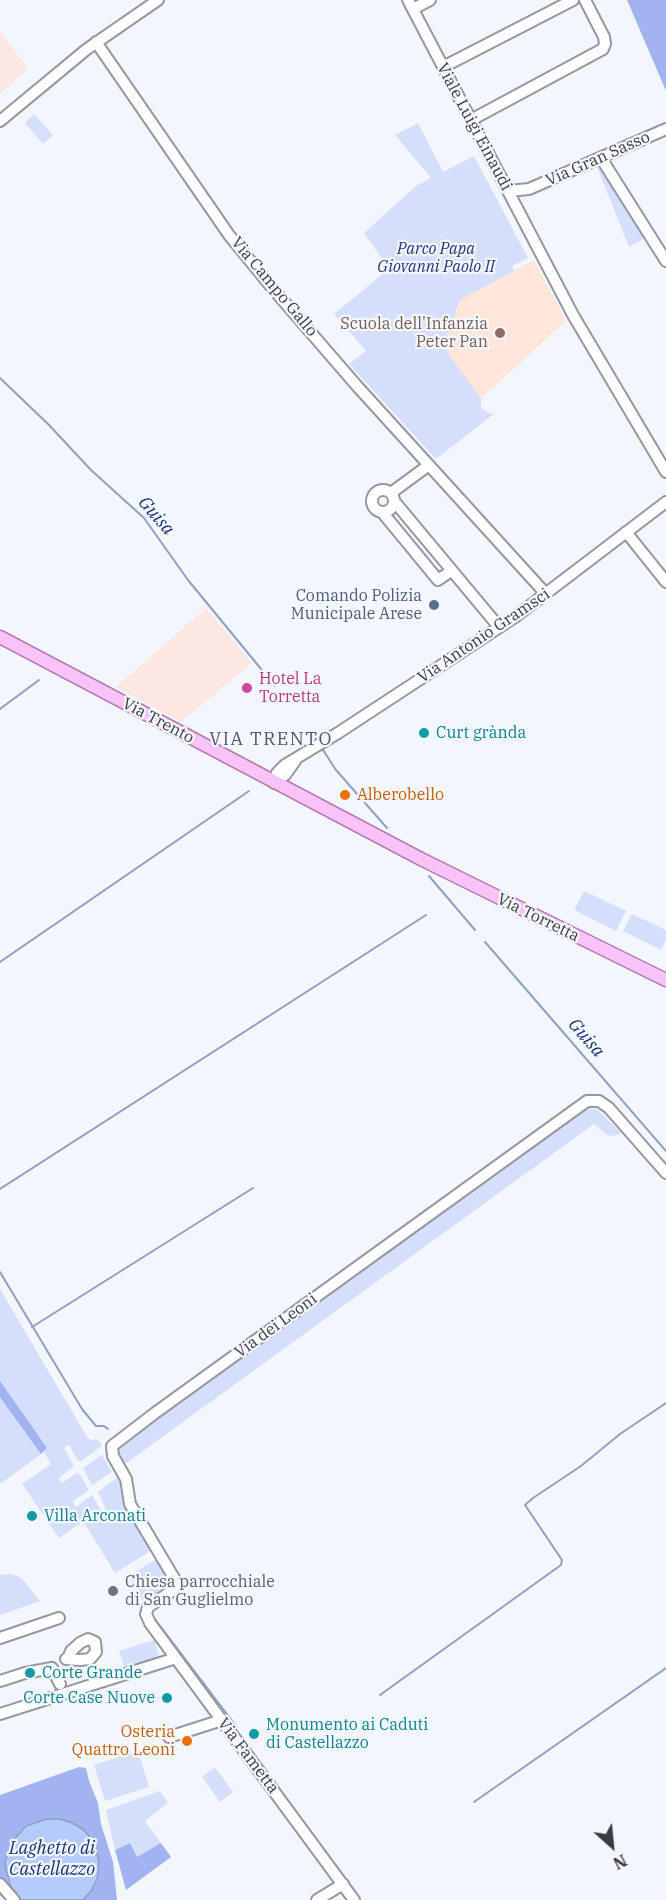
<!DOCTYPE html>
<html>
<head>
<meta charset="utf-8">
<style>
	body { margin:0 }
	#map { position:relative; width:666px; height:1900px; overflow:hidden; background:#f3f6fd; font-family:"IBM Plex Serif",serif }
	canvas { display:block }
	.north { position:absolute; left:582px; top:1816px; width:60px; height:60px; -webkit-text-stroke:4px #f3f6fd; paint-order:stroke; rotate:153deg; font-size:16px; font-weight:700; line-height:24px; text-align:center; color:#3a3b3f }
	.north::after { content:''; display:block; margin:auto; width:21px; height:27px; background:#3a3b3f; clip-path:polygon(50% 0,100% 100%,50% 72%,0 100%) }
</style>
</head>
<body>
<div id="map">
<canvas width="666" height="1900"></canvas>
<div class="north">N</div>
</div>
<script>
const ctx = document.querySelector('canvas').getContext('2d');
ctx.lineJoin = 'round';
function paint(path, color) { ctx.fillStyle = color; ctx.fill(path, 'evenodd'); }
const poly = rows => new Path2D(rows.map(r => 'M' + r).join(''));
function stroke(path, color, width, dash) { ctx.strokeStyle = color; ctx.lineWidth = width; ctx.lineCap = dash ? 'butt' : 'round'; ctx.setLineDash(dash || []); ctx.stroke(path); }
function label(font, color, halo, rows, align = 'center') {
  ctx.font = font + ' "IBM Plex Serif",serif'; ctx.lineWidth = 4.5; ctx.setLineDash([]); ctx.textBaseline = 'middle'; ctx.strokeStyle = halo; ctx.fillStyle = color; for (const [text, x, y, turn = 0] of rows) {
    ctx.save(); ctx.translate(x, y); ctx.rotate((+turn || 0) * Math.PI / 180); ctx.textAlign = isNaN(turn) ? turn : align; if (halo) ctx.strokeText(text, 0, 0); ctx.fillText(text, 0, 0); ctx.restore();
  }
}
const industrial = poly([
	[0,31,28,69,0,94],
	[206,608,252,663,181,722,116,687]
]);
const education = poly([
	[534,260,566,321,481,399,443,346,459,303,463,298]
]);
const green = poly([
	[34,114,53,135,43,144,25,123],
	[418,123,443,172,474,156,528,258,512,266,514,271,463,298,459,303,443,346,481,399,481,408,487,412,494,414,436,459,349,364,366,351,334,314,389,269,364,233,416,186,431,178,395,135],
	[601,166,646,237,629,247,597,167],
	[584,891,626,911,616,931,574,910],
	[632,914,666,930,666,940,661,950,623,931],
	[589,1108,597,1110,604,1116,621,1133,614,1136,607,1135,594,1124,125,1464,115,1444,580,1110],
	[0,1289,87,1437,91,1440,98,1439,102,1446,81,1461,78,1461,69,1445,64,1448,74,1466,59,1478,62,1483,78,1472,89,1490,73,1501,76,1507,92,1495,103,1514,107,1512,98,1492,119,1476,123,1483,120,1487,122,1497,151,1547,149,1552,115,1573,83,1521,59,1538,22,1484,51,1464,44,1452,0,1484],
	[102,1455,112,1472,92,1485,83,1468],
	[156,1559,173,1585,144,1604,129,1576],
	[7,1574,18,1576,23,1580,40,1601,0,1615,0,1575],
	[154,1640,160,1658,125,1669,119,1651],
	[138,1751,149,1787,105,1801,94,1765],
	[215,1767,233,1792,220,1802,202,1777],
	[160,1791,168,1803,145,1821,161,1843,137,1858,130,1843,115,1850,106,1810]
]);
const forest = poly([
	[627,0,666,0,666,91],
	[0,1381,47,1448,41,1454,0,1397],
	[79,1767,86,1768,89,1781,98,1803,101,1824,113,1862,117,1900,83,1900,98,1872,96,1850,84,1831,72,1823,60,1819,11,1843,5,1863,16,1894,21,1900,16,1900,0,1878,0,1795],
	[130,1843,137,1857,161,1843,171,1857,126,1890,115,1850]
]);
const water = poly([
	[47,1819,60,1819,72,1823,84,1830,92,1840,96,1850,99,1862,97,1879,91,1891,83,1900,21,1900,10,1885,5,1863,11,1843,26,1826,47,1819]
]);
const stream = poly([
	[0,378,49,425,91,470,144,518,188,580,275,686],
	[0,709,39,680],
	[323,750,336,770,387,828],
	[429,876,475,930],
	[485,942,666,1151],
	[0,962,249,791],
	[0,1189,426,915],
	[0,1272,82,1409,96,1426,104,1426,108,1429],
	[32,1327,253,1188],
	[154,1618,236,1726],
	[380,1695,561,1565,562,1560,525,1505,533,1498,581,1466,620,1434,666,1403],
	[474,1802,666,1668]
]);
const minor = poly([
	[408,0,573,315,666,472],
	[413,9,430,0],
	[96,42,229,235,274,290,357,386,546,594],
	[443,67,573,0],
	[471,120,603,49,605,44,604,37,585,0],
	[0,121,87,49,158,0],
	[601,158,666,261],
	[508,191,529,189,666,129],
	'372 501a11 11 0 1 1 22 0a11 11 0 1 1-22 0Z',
	[391,493,429,465],
	[394,501,499,627],
	[382,512,438,580,451,571],
	[626,532,666,582],
	[274,783,277,773,285,765,338,733,515,617,666,502],
	[274,783,285,775,295,761],
	[0,1638,59,1618],
	[66,1659,80,1660,90,1659,96,1652,95,1642,88,1639,80,1643,71,1651,68,1659],
	[0,1681,25,1673,52,1668,60,1684],
	[0,1714,176,1658],
	[169,1737,222,1720],
	[0,1884,14,1900],
	[317,1900,343,1884],
	[354,1900,150,1623,146,1614,148,1607,175,1589,177,1583,130,1504,126,1479,113,1456,112,1446,155,1413,587,1101,599,1101,609,1108,666,1173]
]);
const major = poly([
	[0,637,421,859,666,980]
]);
const markers = [
	[500,333,6,"#8d6e63"],
	[434,605,6,"#5c6f8a"],
	[247,688,6,"#d1479c"],
	[424,733,6,"#0f9aa8"],
	[345,795,6,"#e8710a"],
	[32,1516,6,"#0f9aa8"],
	[113,1591,6,"#6b7280"],
	[30,1673,6,"#0f9aa8"],
	[167,1698,6,"#0f9aa8"],
	[254,1734,6,"#0f9aa8"],
	[187,1741,6,"#e8710a"]
];
const streetNames = [
	["Viale Luigi Einaudi",474,127,62],
	["Via Gran Sasso",598,159,-24],
	["Via Campo Gallo",274,287,50],
	["Via Antonio Gramsci",484,636,-34],
	["Via Trento",158,721,28],
	["Via Torretta",538,918,26],
	["Via dei Leoni",276,1326,-36],
	["Via Fametta",248,1756,53]
];
const parkNames = [
	["Parco Papa",436,249],
	["Giovanni Paolo II",436,267]
];
const educationNames = [
	["Scuola dell'Infanzia",488,324],
	["Peter Pan",488,342]
];
const serviceNames = [
	["Comando Polizia",422,596],
	["Municipale Arese",422,614]
];
const hotelNames = [
	["Hotel La",259,679],
	["Torretta",259,697]
];
const cultureNames = [
	["Curt grànda",436,733],
	["Villa Arconati",44,1516],
	["Corte Grande",42,1673],
	["Corte Case Nuove",155,1698,"right"],
	["Monumento ai Caduti",266,1725],
	["di Castellazzo",266,1743]
];
const foodNames = [
	["Alberobello",357,795],
	["Osteria",175,1732,"right"],
	["Quattro Leoni",175,1750,"right"]
];
const worshipNames = [
	["Chiesa parrocchiale",125,1582],
	["di San Guglielmo",125,1600]
];
const waterNames = [
	["Guisa",156,516,49],
	["Guisa",586,1038,49],
	["Laghetto di",52,1849],
	["Castellazzo",52,1870]
];
const neighbourhoodNames = [
	["VIA TRENTO",271,740]
];
paint(industrial, '#fce7e3');
paint(education, '#fee7da');
paint(green, '#d5defa');
paint(forest, '#a1b4f1');
paint(water, '#b4cbfb');
stroke(water, '#8fa0c3', 1.5);
stroke(stream, '#8fa0c3', 2);
stroke(minor, '#9598a0', 14);
stroke(major, '#b479b4', 15);
stroke(minor, '#fff', 10);
stroke(major, '#fac3f8', 12);
for (const [x, y, r, color] of markers) { const dot = new Path2D(); dot.arc(x, y, r, 0, 2 * Math.PI); ctx.fillStyle = color; ctx.fill(dot); stroke(dot, '#f3f6fd', 2); }
label('16px', '#3a3b3f', '#f3f6fd', streetNames);
label('italic 16px', '#28357c', '#f3f6fd', parkNames);
label('16px', '#785e54', '#f3f6fd', educationNames, 'right');
label('16px', '#4e5e75', '#f3f6fd', serviceNames, 'right');
label('16px', '#b23c85', '#f3f6fd', hotelNames, 'left');
label('16px', '#0d838f', '#f3f6fd', cultureNames, 'left');
label('16px', '#c56008', '#f3f6fd', foodNames, 'left');
label('16px', '#5b616d', '#f3f6fd', worshipNames, 'left');
label('italic 18px', '#193376', '#f3f6fd', waterNames);
ctx.letterSpacing = '1.5px';
label('18px', '#54575f', '#f3f6fd', neighbourhoodNames);
ctx.letterSpacing = '0px';
</script>
</body>
</html>
